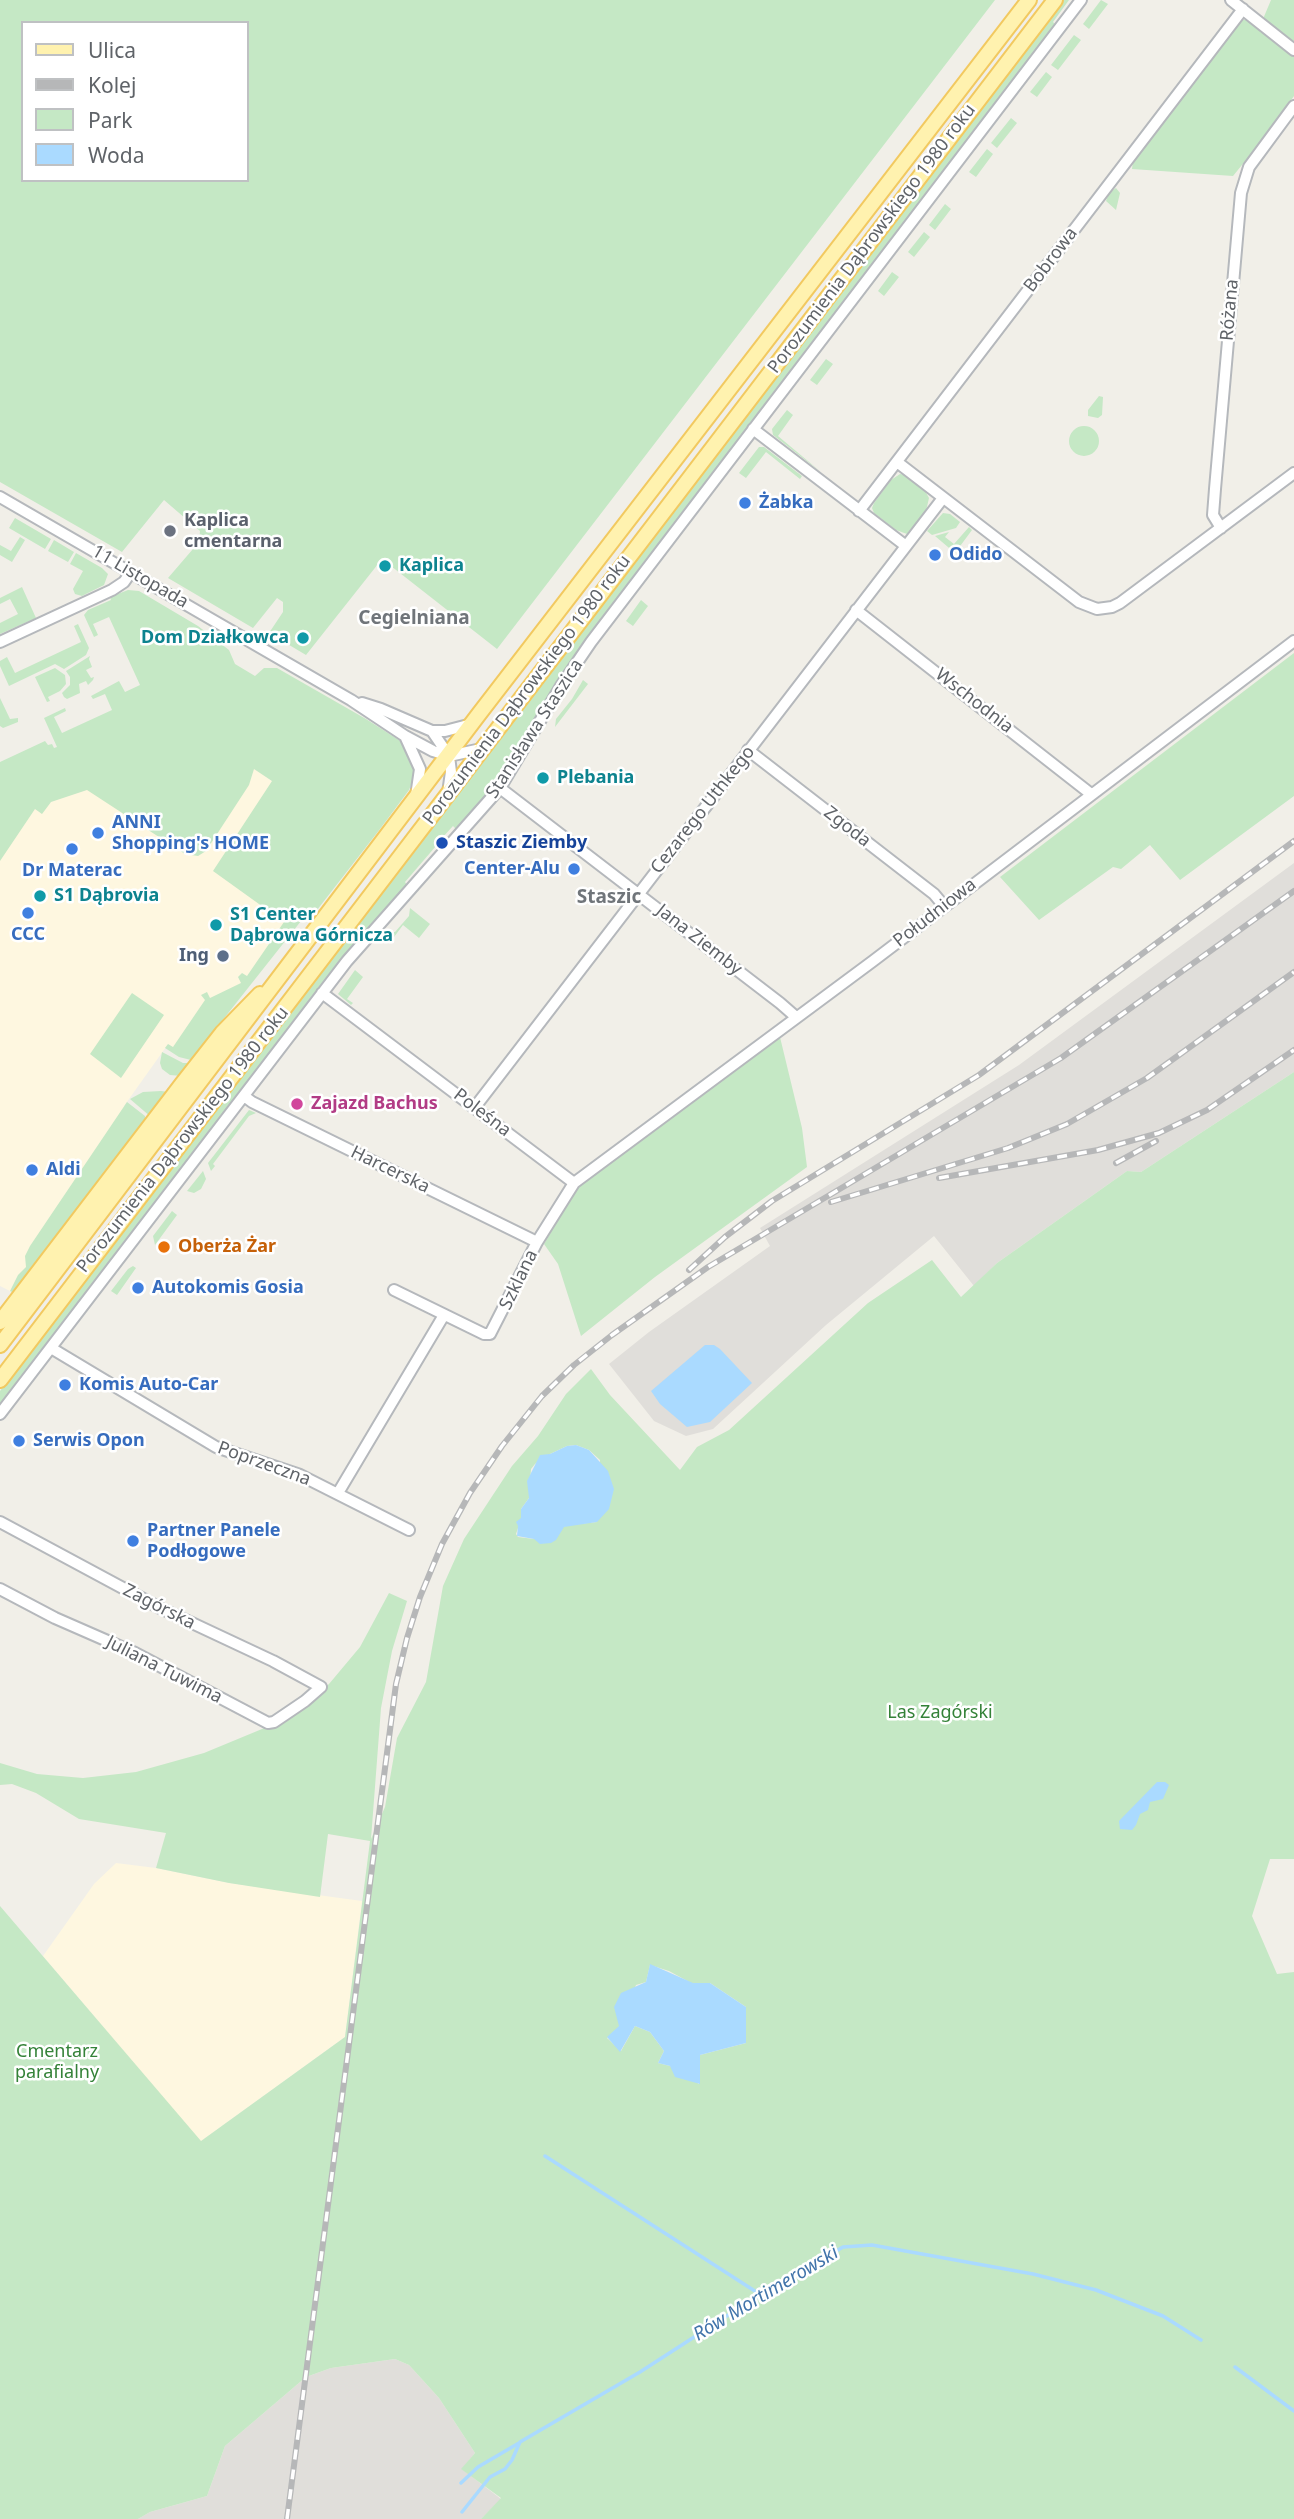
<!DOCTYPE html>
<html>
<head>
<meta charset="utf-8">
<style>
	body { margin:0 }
	#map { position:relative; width:1294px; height:2519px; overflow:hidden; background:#f1efe8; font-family:"Noto Sans",sans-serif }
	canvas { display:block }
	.legend { position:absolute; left:21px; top:21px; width:228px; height:161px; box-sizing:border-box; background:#fff; border:2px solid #bfc1c3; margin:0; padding:9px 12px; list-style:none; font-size:21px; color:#5f6368 }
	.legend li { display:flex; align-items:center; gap:14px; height:35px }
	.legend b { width:35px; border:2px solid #bfc1c3 }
</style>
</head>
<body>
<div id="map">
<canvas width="1294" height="2519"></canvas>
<ul class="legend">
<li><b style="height:9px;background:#fff2af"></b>Ulica</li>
<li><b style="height:9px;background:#b6b7b8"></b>Kolej</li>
<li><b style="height:19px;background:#c5e8c5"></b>Park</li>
<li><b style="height:19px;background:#aadaff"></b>Woda</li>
</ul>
</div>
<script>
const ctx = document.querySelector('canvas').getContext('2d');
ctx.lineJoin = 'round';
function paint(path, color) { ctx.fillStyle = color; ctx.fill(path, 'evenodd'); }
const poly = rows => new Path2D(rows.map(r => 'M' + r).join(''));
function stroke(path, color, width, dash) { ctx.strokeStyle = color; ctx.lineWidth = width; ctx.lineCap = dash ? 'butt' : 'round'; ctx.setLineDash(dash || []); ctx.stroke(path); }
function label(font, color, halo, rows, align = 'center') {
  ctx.font = font + ' "Noto Sans",sans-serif'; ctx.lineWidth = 5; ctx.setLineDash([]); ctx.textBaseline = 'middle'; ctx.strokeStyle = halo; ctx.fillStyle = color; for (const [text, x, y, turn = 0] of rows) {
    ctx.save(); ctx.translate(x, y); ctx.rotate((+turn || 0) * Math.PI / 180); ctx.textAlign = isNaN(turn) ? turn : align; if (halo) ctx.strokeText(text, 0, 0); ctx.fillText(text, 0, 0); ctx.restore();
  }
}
const commercial = poly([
	[253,767,280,787,291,921,198,1041,175,1051,166,1047,124,1106,126,1138,14,1293,0,1286,0,817,76,781],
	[116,1863,156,1868,229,1883,362,1901,345,2037,200,2142,43,1956,94,1884]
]);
const industrial = poly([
	[1294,863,1294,1072,1141,1172,1127,1171,997,1263,974,1286,934,1236,826,1325,713,1429,686,1436,654,1421,609,1364,649,1332,770,1246,760,1228,1019,1065],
	[395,2359,409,2365,439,2398,475,2453,462,2469,501,2499,481,2519,138,2519,150,2512,207,2496,225,2446,306,2377,331,2368]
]);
const green = poly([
	[0,0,995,0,497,649,382,559,306,655,269,633,283,612,283,602,277,598,253,628,168,578,199,542,200,531,164,500,122,552,0,482],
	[23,23,247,23,247,180,23,180],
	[1064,0,1069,0,1053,22,1056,25,567,666,506,768,488,793,456,829,453,826,442,838,440,837,435,845,436,846,405,882,407,885,334,969,0,1405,0,1391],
	[1101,0,1108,4,1089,29,1083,24],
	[1271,0,1294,0,1294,44,1263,19],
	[1239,20,1246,20,1294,56,1294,96,1264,138,1233,176,1132,169,1133,161],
	[1074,35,1081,40,1058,70,1051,65],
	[1046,72,1052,77,1037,97,1030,92],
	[1011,118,1017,123,997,148,991,143],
	[987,149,993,154,976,177,969,172],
	[1116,188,1120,193,1116,210,1106,201,1109,193],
	[945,204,951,209,935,230,929,225],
	[924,232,930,237,914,257,908,252],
	[892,272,899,277,884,296,878,291],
	[826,359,833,364,817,385,810,380],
	[1099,396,1103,397,1102,415,1098,418,1088,416,1088,410],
	[787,410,793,415,778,436,821,472,773,435,772,429],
	'1069 441a15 15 0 1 1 30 0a15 15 0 1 1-30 0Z',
	[759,447,764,447,802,476,800,479,766,452,746,478,739,473],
	[900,474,907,475,924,489,929,498,926,511,907,534,896,530,874,513,872,508,874,503,891,480],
	[943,513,950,514,960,522,956,528,932,535,927,531],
	[15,518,51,539,45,549,9,528],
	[969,527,972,530,955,553,935,536,949,532,945,537,954,544],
	[20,537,25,540,12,562,0,555,0,545,11,551],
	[54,540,74,552,68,562,48,551],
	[76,553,102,568,108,574,104,585,82,596,75,594,73,589,83,571,70,564],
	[22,587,36,618,0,634,0,623,18,614,10,599,0,604,0,598],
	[128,590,139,591,198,626,229,650,235,664,255,676,264,668,277,668,366,719,402,742,407,748,415,768,414,777,409,790,380,829,317,910,305,916,191,1060,179,1057,165,1048,168,1044,173,1047,205,1000,201,995,207,992,210,998,241,983,238,977,242,973,247,976,284,922,213,871,272,781,254,769,249,785,206,851,198,856,185,854,87,790,51,802,42,814,35,809,0,861,0,762,45,741,48,745,52,744,54,748,57,747,44,718,65,708,66,711,54,717,62,733,112,710,105,694,93,699,91,696,119,681,125,692,140,685,109,617,93,624,98,635,94,637,84,615,88,610,111,600,110,597],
	[641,600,648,606,633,626,626,621],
	[78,624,89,648,86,655,64,669,55,664,9,686,0,666,0,661,7,657,15,673,81,642,74,626],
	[1294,653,1294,796,1180,880,1150,845,1121,869,1113,867,1039,920,1000,877],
	[90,656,89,659,92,667,86,670,91,678,94,677,93,680,88,685,86,681,79,684,80,693,67,699,64,697,62,693,70,685,70,677,66,671],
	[55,668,65,675,66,684,60,691,48,697,50,701,47,702,35,677],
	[583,680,588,684,555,727,556,719,572,699],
	[0,698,10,719,18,718,18,722,3,728,0,726],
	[410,908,430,924,419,938,403,925,394,937,388,932,395,932,409,916],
	[355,970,363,977,347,999,353,1003,351,1005,338,994],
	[132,993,164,1015,121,1078,90,1054],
	[779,1033,802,1128,807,1167,655,1277,581,1336,558,1264,544,1244,577,1187],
	[162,1052,183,1063,192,1063,182,1076,170,1075,162,1069,160,1063],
	[1294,1072,1294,1859,1270,1859,1252,1916,1277,1974,1294,1972,1294,2519,481,2519,501,2498,461,2469,475,2453,439,2398,409,2365,395,2359,331,2368,306,2377,225,2446,207,2496,150,2512,138,2519,0,2519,0,1906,201,2141,345,2037,370,1841,328,1834,320,1897,229,1883,156,1868,166,1833,79,1819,36,1793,12,1784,0,1785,0,1763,37,1774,83,1778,136,1772,204,1753,262,1729,302,1708,329,1684,360,1647,389,1593,407,1601,392,1651,381,1708,371,1839,385,1807,397,1738,426,1682,443,1586,464,1539,512,1466,538,1436,566,1394,591,1369,610,1395,680,1470,697,1447,729,1430,868,1303,932,1260,961,1297,997,1263,1127,1171,1141,1172],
	[576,1445,589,1450,600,1460,597,1522,568,1525,534,1539,518,1537,516,1534,523,1513,521,1509,529,1498,531,1469,535,1464,550,1454,567,1446],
	[650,1965,669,1971,693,1984,710,1983,746,2007,746,2043,700,2055,699,2084,670,2066,658,2063,664,2051,650,2032,635,2026,621,2051,607,2038,620,2026,636,1985,646,1982],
	[161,1091,169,1092,151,1117,130,1099,143,1092],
	[127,1102,145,1116,145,1120,14,1293,10,1291,18,1275,26,1267,25,1256,30,1246],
	[249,1110,256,1113,249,1116,213,1164,215,1166,211,1171,208,1163],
	[203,1171,206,1179,201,1189,194,1193,187,1191],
	[172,1211,177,1215,155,1245,153,1236],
	[133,1266,136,1268,117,1295,111,1291,128,1269]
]);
const water = poly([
	[705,1345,714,1345,720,1349,752,1383,710,1422,687,1427,660,1404,651,1391],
	[576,1445,589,1450,608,1471,614,1489,609,1509,597,1522,564,1527,556,1540,551,1543,540,1544,534,1539,517,1536,518,1526,516,1522,521,1518,521,1509,529,1498,527,1481,540,1455,550,1454,567,1446],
	[1157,1782,1165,1782,1169,1785,1163,1799,1150,1802,1148,1810,1140,1814,1136,1825,1132,1830,1120,1829,1119,1821],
	[650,1964,693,1983,710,1983,746,2007,746,2043,700,2055,700,2084,675,2077,670,2066,658,2063,664,2051,650,2032,635,2026,620,2052,607,2037,619,2026,614,2007,621,1993,646,1982]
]);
const stream = poly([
	[545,2156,761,2295],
	[1235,2367,1294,2411],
	[461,2483,478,2467,519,2443],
	[462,2512,490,2477,505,2469,512,2460,520,2442,640,2372,736,2310,843,2247,872,2245,1033,2274,1096,2290,1163,2316,1201,2340]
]);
const minor = poly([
	[1231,0,1294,50],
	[753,429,906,546],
	[897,462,1079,602,1097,609,1112,607,1120,603,1294,473],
	[0,497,351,700,405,736,433,751,449,756,481,749],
	[859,511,1243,9],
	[1221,528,1213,515,1215,489,1241,193,1249,167,1294,106],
	[856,610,1091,794],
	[0,642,112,590,124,582,131,572],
	[362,703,381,709,432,731,445,731,472,724],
	[432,731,449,756,451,772,448,793],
	[405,736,420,769,416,796],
	[748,750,934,894,944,906],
	[500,788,780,1003,796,1017],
	[322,993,574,1183],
	[244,1096,252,1102,537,1242],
	[475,1107,943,498],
	[394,1290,484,1334,490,1334,537,1242,574,1183,873,961,1294,641],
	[51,1348,216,1447,300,1475,409,1530],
	[0,1414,347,961,500,788,561,686,591,642,1081,0],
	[338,1493,444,1315],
	[0,1522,160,1608,273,1661,321,1687,305,1701,274,1722,268,1723,135,1653,55,1618,0,1589]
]);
const major = poly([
	[0,1322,182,1084,222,1033,260,994],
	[0,1345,479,714,1029,0],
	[0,1380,1055,0]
]);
const rail = poly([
	[1116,1163,1156,1141],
	[939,1178,1098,1150,1159,1133,1207,1110,1294,1050],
	[831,1202,1008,1148,1067,1124,1147,1078,1294,972],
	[689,1270,725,1237,772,1201,979,1075,1294,841],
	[287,2519,396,1684,407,1638,420,1597,442,1544,470,1493,502,1446,542,1396,574,1365,612,1335,708,1267,1061,1058,1294,891]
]);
const markers = [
	[745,503,7,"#3f7fe0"],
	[170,531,7,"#6b7280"],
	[935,555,7,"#3f7fe0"],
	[385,566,7,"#0f9aa8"],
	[303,638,7,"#0f9aa8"],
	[543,778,7,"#0f9aa8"],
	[98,833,7,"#3f7fe0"],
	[442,843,7,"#1a4fb4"],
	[72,849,7,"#3f7fe0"],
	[574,869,7,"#3f7fe0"],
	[40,896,7,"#0f9aa8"],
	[28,913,7,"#3f7fe0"],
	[216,925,7,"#0f9aa8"],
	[223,956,7,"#5c6f8a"],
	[297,1104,7,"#d1479c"],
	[32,1170,7,"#3f7fe0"],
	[164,1247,7,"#e8710a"],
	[138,1288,7,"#3f7fe0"],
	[65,1385,7,"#3f7fe0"],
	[19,1441,7,"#3f7fe0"],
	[133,1541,7,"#3f7fe0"]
];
const streetNames = [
	["Porozumienia Dąbrowskiego 1980 roku",872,239,-53],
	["Bobrowa",1051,260,-53],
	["Różana",1230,310,-85],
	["11 Listopada",140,577,30],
	["Porozumienia Dąbrowskiego 1980 roku",527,690,-53],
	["Wschodnia",974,701,38],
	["Stanisława Staszica",535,729,-57],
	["Cezarego Uthkego",703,810,-52],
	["Zgoda",847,827,38],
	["Południowa",935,913,-38],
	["Jana Ziemby",699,940,38],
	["Poleśna",482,1113,37],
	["Porozumienia Dąbrowskiego 1980 roku",183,1140,-52],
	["Harcerska",390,1170,26],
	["Szklana",519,1280,-64],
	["Poprzeczna",264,1464,20],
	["Zagórska",159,1607,27],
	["Juliana Tuwima",164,1670,27]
];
const shopNames = [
	["Żabka",759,503],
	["Odido",949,555],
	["ANNI",112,823],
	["Shopping's HOME",112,844],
	["Center-Alu",560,869,"right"],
	["Dr Materac",72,871,"center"],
	["CCC",28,935,"center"],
	["Aldi",46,1170],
	["Autokomis Gosia",152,1288],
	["Komis Auto-Car",79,1385],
	["Serwis Opon",33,1441],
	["Partner Panele",147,1531],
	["Podłogowe",147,1552]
];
const worshipNames = [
	["Kaplica",184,521],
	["cmentarna",184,542]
];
const cultureNames = [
	["Kaplica",399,566],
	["Dom Działkowca",289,638,"right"],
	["Plebania",557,778],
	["S1 Dąbrovia",54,896],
	["S1 Center",230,915],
	["Dąbrowa Górnicza",230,936]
];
const transitNames = [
	["Staszic Ziemby",456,843]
];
const serviceNames = [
	["Ing",209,956]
];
const hotelNames = [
	["Zajazd Bachus",311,1104]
];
const foodNames = [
	["Oberża Żar",178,1247]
];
const parkNames = [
	["Las Zagórski",940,1713],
	["Cmentarz",57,2052],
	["parafialny",57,2073]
];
const neighbourhoodNames = [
	["Cegielniana",414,619],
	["Staszic",609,898]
];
const waterNames = [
	["Rów Mortimerowski",766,2294,-31]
];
paint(commercial, '#fef7e0');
paint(industrial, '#e0deda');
paint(green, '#c5e8c5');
paint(water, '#aadaff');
stroke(stream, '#aadaff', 3.5);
stroke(minor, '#b5b8bc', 14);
stroke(major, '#f2c960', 18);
stroke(minor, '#fff', 10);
stroke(major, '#fff2af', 14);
stroke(rail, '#b6b7b8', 6);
stroke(rail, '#fff', 3.5, [10]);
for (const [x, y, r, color] of markers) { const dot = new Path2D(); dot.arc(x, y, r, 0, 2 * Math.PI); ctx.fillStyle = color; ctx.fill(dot); stroke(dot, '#fff', 2.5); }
label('18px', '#5f6368', '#fff', streetNames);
label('bold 18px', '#366cbe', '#fff', shopNames, 'left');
label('bold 18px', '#5b616d', '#fff', worshipNames, 'left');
label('bold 18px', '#0d838f', '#fff', cultureNames, 'left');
label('bold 18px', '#164399', '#fff', transitNames, 'left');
label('bold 18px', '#4e5e75', '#fff', serviceNames, 'right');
label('bold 18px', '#b23c85', '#fff', hotelNames, 'left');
label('bold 18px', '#c56008', '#fff', foodNames, 'left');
label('18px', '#348238', '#fff', parkNames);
label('bold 19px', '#70757a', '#fff', neighbourhoodNames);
label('italic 19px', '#4174aa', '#fff', waterNames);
</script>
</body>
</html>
